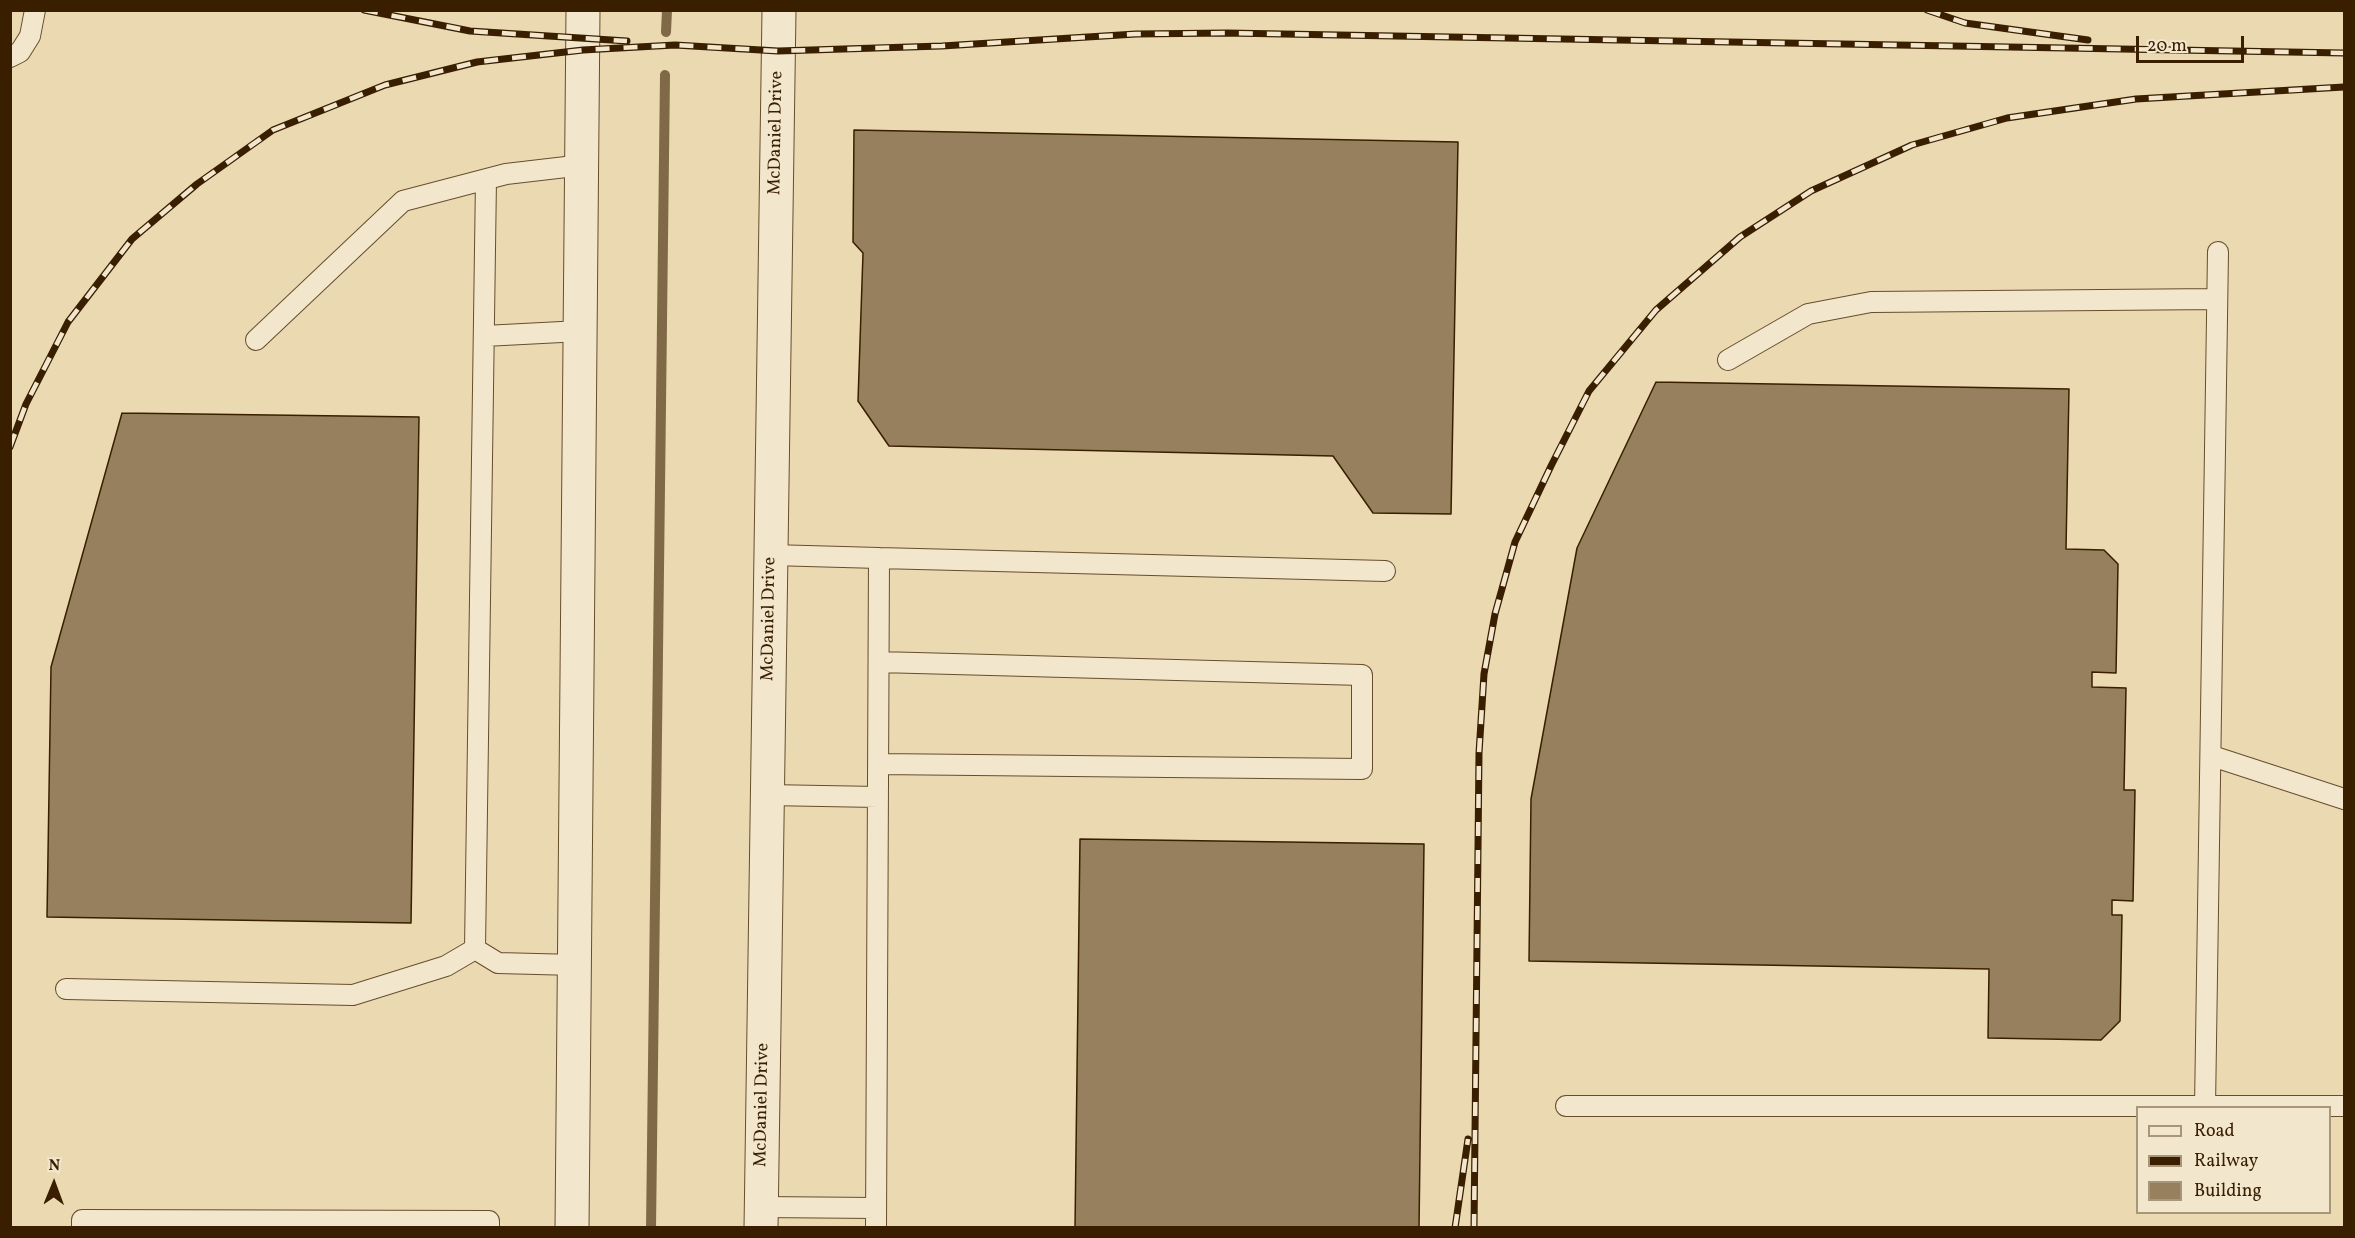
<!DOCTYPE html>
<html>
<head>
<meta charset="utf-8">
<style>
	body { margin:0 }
	#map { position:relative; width:2355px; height:1238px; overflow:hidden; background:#ebd9b2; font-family:Vollkorn,serif }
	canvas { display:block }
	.frame { position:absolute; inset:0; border:12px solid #391f00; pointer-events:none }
	.legend { position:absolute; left:2136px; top:1106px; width:195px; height:108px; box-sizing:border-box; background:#f2e6cd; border:2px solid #a8967b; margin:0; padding:8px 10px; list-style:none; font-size:18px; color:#391f00 }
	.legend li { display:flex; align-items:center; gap:12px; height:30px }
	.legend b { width:30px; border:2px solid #a8967b }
	.north { position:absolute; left:24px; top:1154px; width:60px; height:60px; -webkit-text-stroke:4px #f2e6cd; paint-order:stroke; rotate:1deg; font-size:16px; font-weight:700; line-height:24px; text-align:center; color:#391f00 }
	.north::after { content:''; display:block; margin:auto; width:21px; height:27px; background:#391f00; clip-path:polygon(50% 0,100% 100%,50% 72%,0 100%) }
	.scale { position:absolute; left:2136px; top:36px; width:108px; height:27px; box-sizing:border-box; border:3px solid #391f00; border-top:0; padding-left:8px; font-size:18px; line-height:21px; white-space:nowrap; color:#391f00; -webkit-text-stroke:4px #f2e6cd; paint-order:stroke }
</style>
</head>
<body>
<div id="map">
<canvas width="2355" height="1238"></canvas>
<div class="frame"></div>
<ul class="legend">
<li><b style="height:8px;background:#f2e6cd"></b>Road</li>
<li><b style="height:8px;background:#391f00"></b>Railway</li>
<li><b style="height:16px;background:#96805d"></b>Building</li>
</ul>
<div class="north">N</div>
<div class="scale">20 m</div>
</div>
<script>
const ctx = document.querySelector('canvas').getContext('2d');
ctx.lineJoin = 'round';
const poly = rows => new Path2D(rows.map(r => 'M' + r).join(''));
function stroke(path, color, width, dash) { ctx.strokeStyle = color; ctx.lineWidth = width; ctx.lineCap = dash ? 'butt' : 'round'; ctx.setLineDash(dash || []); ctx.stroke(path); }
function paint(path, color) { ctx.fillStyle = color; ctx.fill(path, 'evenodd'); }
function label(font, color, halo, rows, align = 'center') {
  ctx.font = font + ' Vollkorn,serif'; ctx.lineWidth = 4.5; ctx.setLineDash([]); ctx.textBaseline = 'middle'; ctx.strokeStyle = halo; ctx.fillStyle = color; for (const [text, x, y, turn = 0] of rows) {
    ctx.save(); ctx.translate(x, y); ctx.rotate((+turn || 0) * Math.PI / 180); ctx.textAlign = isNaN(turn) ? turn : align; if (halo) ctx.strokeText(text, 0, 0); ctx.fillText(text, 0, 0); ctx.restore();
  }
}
const stream = poly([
	[666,32,667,10],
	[651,1228,665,75]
]);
const building = poly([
	[854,130,1458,142,1451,514,1373,513,1333,456,889,446,858,401,863,253,853,242,854,130],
	[1656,382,2069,389,2066,549,2104,550,2118,564,2116,673,2092,672,2092,687,2126,688,2124,790,2135,790,2133,901,2112,900,2112,915,2122,915,2120,1021,2101,1040,1988,1038,1989,969,1529,961,1531,799,1577,548,1656,382],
	[122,413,419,417,411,923,47,917,51,667,122,413],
	[1080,839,1424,844,1419,1228,1075,1228,1080,839]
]);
const service = poly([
	[10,57,20,52,30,36,35,10],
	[486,179,475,949,498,963,575,965],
	[484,336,581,331],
	[256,340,403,201,506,174,583,165],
	[1728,360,1808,314,1871,302,2217,299],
	[771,555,879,558,876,1228],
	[879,558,1385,571],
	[2212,756,2344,799],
	[878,764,1362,769,1362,675,879,662],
	[767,795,878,797],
	[66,989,353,995,446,966,475,949],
	[1566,1106,2344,1106],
	[2205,1107,2218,252],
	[761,1207,876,1208],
	[82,1228,82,1220,489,1221,489,1228]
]);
const minor = poly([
	[572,1228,583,10],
	[761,1228,779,10]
]);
const rail = poly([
	[364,10,470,31,627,41],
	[1927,10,1965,23,2088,40],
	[10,447,26,404,68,322,132,239,197,184,273,130,385,85,477,62,583,50,675,45,778,51,942,46,1136,34,1227,33,2344,53],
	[1455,1228,1468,1139],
	[1474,1228,1479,753,1484,674,1495,614,1515,542,1551,466,1589,391,1656,310,1740,237,1811,191,1912,145,2007,118,2136,99,2344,87]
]);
const streetNames = [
	["McDaniel Drive",777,133,-89],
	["McDaniel Drive",770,619,-89],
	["McDaniel Drive",763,1105,-89]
];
stroke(stream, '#7f6946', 10);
paint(building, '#96805d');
stroke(building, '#391f00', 1.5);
stroke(service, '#664e2c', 22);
stroke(minor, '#664e2c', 35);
stroke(service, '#f2e6cd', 20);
stroke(minor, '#f2e6cd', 33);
stroke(rail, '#391f00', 7);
stroke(rail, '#f2e6cd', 4.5, [14]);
label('18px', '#391f00', '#f2e6cd', streetNames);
</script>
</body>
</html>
